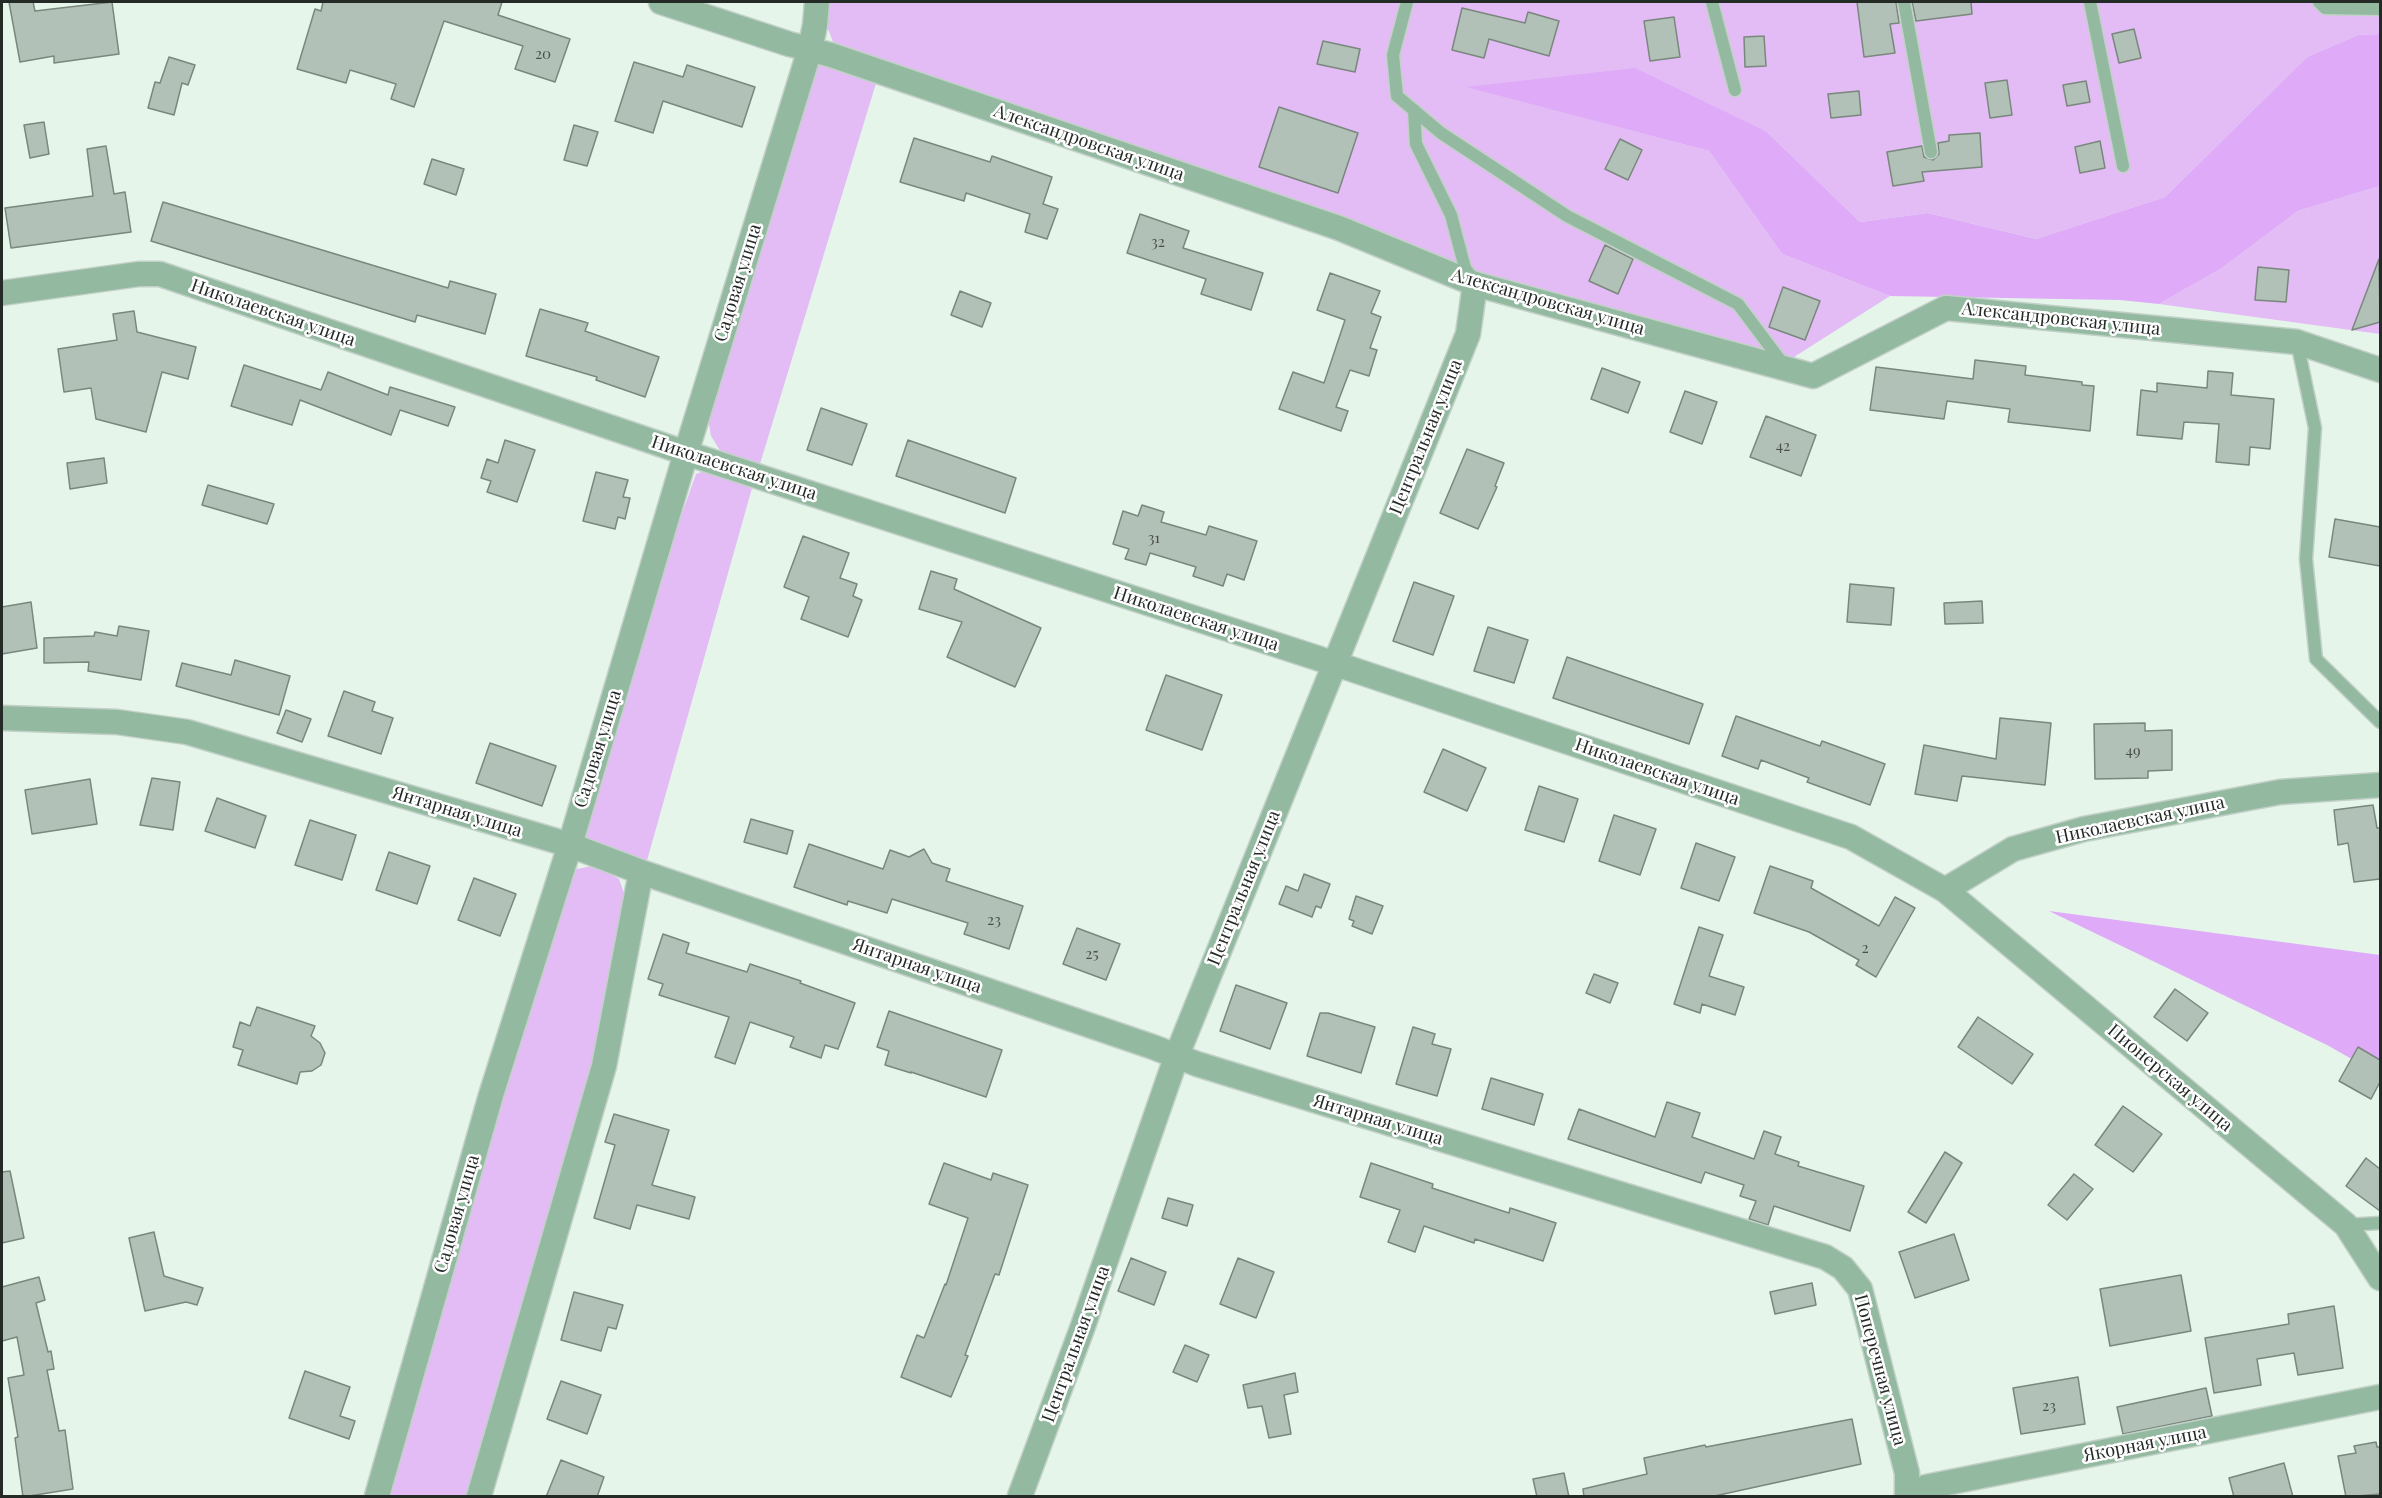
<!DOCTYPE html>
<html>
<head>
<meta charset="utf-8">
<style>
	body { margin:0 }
	#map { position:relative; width:2382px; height:1498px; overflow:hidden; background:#e5f5ea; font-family:"Playfair Display",serif }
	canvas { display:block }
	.frame { position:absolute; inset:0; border:3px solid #242a26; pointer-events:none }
</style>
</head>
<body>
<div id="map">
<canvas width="2382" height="1498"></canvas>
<div class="frame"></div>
</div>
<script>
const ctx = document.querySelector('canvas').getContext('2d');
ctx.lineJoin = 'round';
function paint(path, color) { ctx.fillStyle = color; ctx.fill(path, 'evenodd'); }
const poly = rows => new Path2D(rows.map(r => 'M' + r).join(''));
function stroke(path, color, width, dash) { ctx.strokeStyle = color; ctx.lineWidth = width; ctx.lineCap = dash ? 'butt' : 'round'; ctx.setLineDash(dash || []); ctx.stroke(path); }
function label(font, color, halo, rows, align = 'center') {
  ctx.font = font + ' "Playfair Display",serif'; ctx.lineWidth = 5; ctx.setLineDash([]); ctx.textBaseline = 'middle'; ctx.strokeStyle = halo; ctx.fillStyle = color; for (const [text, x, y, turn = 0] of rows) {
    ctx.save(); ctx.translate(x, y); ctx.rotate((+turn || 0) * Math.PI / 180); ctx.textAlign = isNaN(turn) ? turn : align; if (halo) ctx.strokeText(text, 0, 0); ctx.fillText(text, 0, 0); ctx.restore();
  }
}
const green = poly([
	[830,2,2380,2,2380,34,2358,35,2307,57,2165,197,2036,239,1928,213,1860,222,1767,132,1468,87,1709,151,1782,254,1890,296,1783,364,1465,268,835,47,826,24],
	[823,64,877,80,759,467,721,452,711,436,708,419,814,66],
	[2380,186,2380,334,2159,304,2222,268,2298,211],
	[712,468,754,481,646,864,591,847,581,828,645,618,696,474],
	[592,866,606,871,619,879,626,899,594,1064,470,1496,386,1496,497,1098,572,870]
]);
const forest = poly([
	[2380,34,2380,186,2298,211,2222,268,2159,304,2120,300,1890,296,1782,254,1709,151,1466,87,1635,68,1767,132,1860,222,1928,213,2036,239,2165,197,2307,57,2358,35],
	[2049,911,2380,955,2380,1075,2327,1045]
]);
const building = poly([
	[9,2,33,2,35,11,112,2,119,54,54,63,54,56,20,62,9,2],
	[323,2,502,2,498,15,570,39,555,82,515,69,523,46,444,21,414,107,391,99,396,84,350,70,346,83,297,69,315,9,321,11,323,2],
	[1857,2,1896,2,1899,23,1890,24,1895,53,1864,57,1857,2],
	[1912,2,1971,2,1972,14,1916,21,1912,2],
	[1462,8,1525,23,1528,12,1559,21,1549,56,1489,39,1484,58,1452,50,1462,8],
	[1674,17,1680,57,1650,61,1644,21,1674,17],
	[2134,29,2141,58,2119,63,2112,34,2134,29],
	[1764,36,1766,66,1745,67,1744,37,1764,36],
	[1323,41,1360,49,1355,72,1317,64,1323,41],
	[169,57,195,65,188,85,182,83,174,115,148,108,155,82,160,83,169,57],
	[634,62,683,77,687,65,755,87,742,127,663,101,653,133,615,121,634,62],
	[2007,80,2012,115,1990,118,1985,83,2007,80],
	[2086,81,2090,102,2067,106,2063,85,2086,81],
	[1859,91,1861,115,1831,118,1828,94,1859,91],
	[1279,107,1358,133,1338,193,1259,167,1279,107],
	[44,122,49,154,30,158,24,125,44,122],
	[574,125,598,132,587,166,564,160,574,125],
	[1980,133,1982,167,1922,172,1924,181,1893,186,1887,152,1922,146,1924,157,1933,160,1939,154,1938,143,1949,141,1949,135,1980,133],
	[914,138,990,162,992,156,1052,177,1043,204,1058,209,1047,239,1025,232,1030,214,966,193,964,201,900,182,914,138],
	[1620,139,1642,150,1628,180,1605,169,1620,139],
	[2100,141,2105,168,2080,173,2075,147,2100,141],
	[106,146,114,194,125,192,131,232,11,248,5,208,93,196,87,149,106,146],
	[432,159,464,169,456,195,424,184,432,159],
	[163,202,448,288,450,281,496,294,485,334,417,315,415,322,151,241,163,202],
	[1140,214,1189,231,1183,248,1263,273,1251,310,1201,294,1206,279,1127,253,1140,214],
	[1605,245,1633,259,1618,294,1589,281,1605,245],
	[2379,259,2380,322,2352,330,2379,259],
	[2258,267,2289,270,2286,302,2255,300,2258,267],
	[1330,273,1380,291,1371,313,1381,317,1370,348,1377,350,1369,376,1350,370,1336,407,1348,411,1341,431,1279,409,1293,372,1324,383,1345,320,1317,310,1330,273],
	[1783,287,1820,301,1805,340,1769,327,1783,287],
	[960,291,991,303,982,327,951,315,960,291],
	[540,309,588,323,585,331,659,357,645,397,596,380,597,377,526,356,540,309],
	[134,311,137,332,196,347,188,379,162,372,146,432,96,419,91,388,64,392,58,349,117,340,113,314,134,311],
	[1975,360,2026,366,2025,375,2082,382,2082,385,2094,386,2090,431,2008,422,2010,409,1947,401,1944,419,1870,410,1876,367,1973,379,1975,360],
	[244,365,321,390,328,372,388,395,390,387,455,407,448,426,400,410,391,435,300,400,292,425,231,406,244,365],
	[1602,368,1640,382,1628,413,1591,399,1602,368],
	[2208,371,2233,373,2231,395,2274,399,2270,449,2250,447,2249,465,2216,462,2219,424,2184,422,2182,439,2137,435,2141,390,2157,392,2157,383,2207,388,2208,371],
	[1685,391,1717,402,1702,444,1670,432,1685,391],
	[821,408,867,424,852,465,807,450,821,408],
	[1766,416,1816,435,1801,476,1750,457,1766,416],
	[505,440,535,450,517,502,487,492,491,481,481,478,487,459,498,463,505,440],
	[908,440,1016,478,1005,513,896,476,908,440],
	[1467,449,1504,463,1495,486,1497,487,1478,529,1440,513,1467,449],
	[104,458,107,483,70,489,67,463,104,458],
	[596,472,628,480,623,497,630,498,625,519,618,517,615,529,583,521,596,472],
	[208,485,274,504,267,524,202,505,208,485],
	[1142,505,1164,512,1161,522,1206,535,1209,526,1257,541,1244,580,1227,574,1223,586,1193,576,1196,567,1150,553,1146,565,1125,559,1129,549,1113,544,1123,511,1138,516,1142,505],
	[2335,519,2380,527,2380,566,2329,557,2335,519],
	[803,536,849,553,840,578,857,584,853,596,862,600,848,637,801,619,809,597,784,587,803,536],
	[931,571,957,579,954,589,1041,628,1015,687,947,657,962,622,919,609,931,571],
	[1414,582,1454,596,1433,655,1393,641,1414,582],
	[1850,584,1894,588,1891,625,1847,622,1850,584],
	[1982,601,1983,623,1945,624,1944,603,1982,601],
	[31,602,37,648,2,654,2,607,31,602],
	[119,626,149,631,141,680,88,671,89,662,44,663,44,638,94,636,95,632,117,636,119,626],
	[1488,627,1528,640,1514,683,1474,671,1488,627],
	[1567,657,1703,704,1689,744,1553,698,1567,657],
	[235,660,290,676,279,715,176,686,182,663,231,675,235,660],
	[1166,675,1222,695,1202,750,1146,730,1166,675],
	[344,691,375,702,372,711,393,718,381,754,328,736,344,691],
	[286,710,311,719,302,742,277,733,286,710],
	[1736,716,1820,746,1822,741,1885,764,1870,805,1807,782,1809,778,1761,760,1758,769,1722,756,1736,716],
	[2000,718,2051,723,2045,785,1962,776,1957,801,1915,794,1924,745,1996,759,2000,718],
	[2145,723,2145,731,2172,730,2172,770,2148,771,2148,778,2095,779,2094,724,2145,723],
	[490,743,556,766,542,806,476,783,490,743],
	[1443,749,1486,768,1467,811,1424,792,1443,749],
	[152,778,180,782,173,830,140,825,152,778],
	[90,779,97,824,32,834,25,790,90,779],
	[1539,786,1578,799,1564,842,1525,830,1539,786],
	[217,798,266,816,255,848,205,831,217,798],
	[2373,805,2377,828,2380,828,2380,879,2354,882,2348,843,2338,845,2334,810,2373,805],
	[1614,815,1656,829,1640,875,1599,861,1614,815],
	[751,819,793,831,787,854,744,842,751,819],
	[310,820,356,835,342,880,295,865,310,820],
	[1696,843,1735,857,1719,901,1681,888,1696,843],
	[809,844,883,869,890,850,909,857,924,849,932,863,950,869,946,881,1023,906,1009,949,964,934,968,923,892,899,887,913,848,901,847,905,794,887,809,844],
	[389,852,430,866,417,904,376,890,389,852],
	[1770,866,1813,881,1811,888,1879,926,1895,897,1915,908,1876,977,1856,965,1859,960,1809,932,1754,913,1770,866],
	[1304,874,1330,884,1321,908,1316,906,1312,917,1279,904,1286,886,1298,891,1304,874],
	[474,878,516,894,500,936,458,920,474,878],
	[1356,896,1383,906,1372,934,1352,926,1354,921,1349,919,1356,896],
	[1699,927,1723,935,1709,976,1744,987,1735,1015,1702,1004,1700,1013,1674,1004,1699,927],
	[1077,928,1120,944,1106,980,1063,964,1077,928],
	[663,934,689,943,686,953,747,972,750,964,801,981,800,983,855,1003,838,1049,825,1045,821,1058,790,1047,794,1037,750,1022,735,1064,715,1057,729,1017,659,995,663,984,648,979,663,934],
	[1594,974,1618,983,1610,1003,1586,993,1594,974],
	[1236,985,1287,1003,1270,1049,1220,1031,1236,985],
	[2175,989,2208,1013,2187,1041,2154,1017,2175,989],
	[257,1007,315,1026,311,1036,320,1043,325,1053,321,1065,312,1071,300,1072,297,1084,238,1065,243,1050,233,1047,240,1022,250,1026,257,1007],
	[889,1011,1002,1050,986,1097,911,1072,911,1073,885,1065,889,1051,877,1047,889,1011],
	[1320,1013,1328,1013,1375,1027,1361,1073,1307,1056,1320,1013],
	[1978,1017,2033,1054,2012,1084,1958,1047,1978,1017],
	[1413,1027,1435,1034,1432,1044,1451,1049,1437,1096,1396,1084,1413,1027],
	[2358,1047,2380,1060,2380,1082,2371,1099,2339,1081,2358,1047],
	[1491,1078,1543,1094,1534,1125,1482,1109,1491,1078],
	[1667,1102,1700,1113,1692,1137,1754,1159,1764,1131,1781,1137,1775,1154,1799,1162,1798,1166,1864,1186,1850,1231,1774,1206,1768,1225,1749,1219,1756,1201,1740,1196,1744,1185,1705,1172,1701,1183,1568,1139,1579,1109,1655,1137,1667,1102],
	[2123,1106,2162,1134,2133,1172,2095,1145,2123,1106],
	[614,1114,669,1130,652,1185,695,1197,689,1219,637,1205,630,1229,594,1218,615,1145,605,1142,614,1114],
	[1945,1152,1962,1163,1926,1223,1908,1212,1945,1152],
	[2366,1158,2380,1169,2380,1211,2346,1186,2366,1158],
	[944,1163,991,1180,993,1173,1028,1185,999,1275,995,1274,965,1355,968,1356,951,1397,901,1377,917,1335,924,1338,945,1284,946,1285,968,1218,929,1204,944,1163],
	[1371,1163,1433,1184,1432,1188,1509,1213,1510,1208,1556,1223,1543,1261,1475,1239,1474,1243,1424,1226,1415,1252,1388,1242,1400,1210,1360,1197,1371,1163],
	[10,1171,24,1238,2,1243,2,1172,10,1171],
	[2074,1174,2093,1189,2067,1220,2048,1205,2074,1174],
	[1168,1198,1193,1205,1187,1226,1162,1218,1168,1198],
	[154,1232,164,1276,203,1288,197,1305,186,1302,145,1311,129,1238,154,1232],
	[1954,1234,1969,1280,1915,1298,1899,1252,1954,1234],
	[1131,1258,1166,1272,1154,1305,1118,1291,1131,1258],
	[1238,1258,1274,1272,1256,1318,1220,1304,1238,1258],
	[2181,1275,2191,1331,2110,1346,2100,1289,2181,1275],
	[39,1277,45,1300,36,1303,48,1352,51,1351,54,1369,47,1370,59,1431,65,1430,73,1489,23,1497,15,1438,18,1437,8,1378,24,1375,17,1337,2,1341,2,1287,39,1277],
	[1812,1283,1816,1305,1775,1314,1770,1292,1812,1283],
	[574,1292,623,1305,616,1329,608,1327,601,1351,561,1340,574,1292],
	[2334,1306,2343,1368,2298,1375,2294,1353,2257,1359,2261,1385,2214,1393,2205,1338,2289,1324,2288,1314,2334,1306],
	[1185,1345,1209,1355,1197,1382,1173,1372,1185,1345],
	[305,1371,350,1387,340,1416,355,1421,349,1439,289,1418,305,1371],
	[1295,1373,1298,1392,1284,1395,1291,1434,1269,1438,1262,1406,1248,1408,1243,1385,1295,1373],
	[2078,1377,2085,1424,2021,1434,2013,1388,2078,1377],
	[561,1381,601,1395,587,1434,547,1419,561,1381],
	[2206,1388,2212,1416,2123,1434,2117,1407,2206,1388],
	[1852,1419,1861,1464,1710,1497,1584,1497,1583,1489,1647,1474,1644,1458,1705,1445,1706,1447,1852,1419],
	[2376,1442,2377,1447,2380,1447,2380,1494,2346,1497,2338,1456,2356,1453,2354,1446,2376,1442],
	[561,1460,604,1477,597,1497,546,1497,561,1460],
	[2284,1463,2293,1497,2234,1497,2229,1478,2284,1463],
	[1564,1473,1569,1497,1537,1497,1533,1479,1564,1473]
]);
const service = poly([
	[1407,2,1393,55,1397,96,1441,133,1567,216,1738,304,1783,364],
	[1712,2,1735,90],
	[1904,2,1931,152],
	[2090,2,2123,166],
	[2319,2,2325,8,2380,9],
	[1414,110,1416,144,1451,215,1465,268,1473,279],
	[2297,342,2315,428,2306,559,2316,659,2380,722],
	[2346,1225,2380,1223]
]);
const minor = poly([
	[661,2,789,44,831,55,1339,228,1475,284,1813,376,1946,308,2297,342,2380,370],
	[2,293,139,274,160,274,686,453,1351,669,1851,837,1945,890,2346,1225,2380,1278],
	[2,718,117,722,187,732,570,845,641,872,1153,1047,1197,1064,1825,1257,1843,1268,1860,1289,1907,1473,1907,1496],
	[1945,890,2013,849,2084,829,2280,792,2380,785],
	[377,1496,491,1095,570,845,686,453,810,49,815,25,817,2],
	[479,1496,604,1066,641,872],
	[1020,1496,1083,1326,1177,1055,1468,334,1475,284],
	[1911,1496,1926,1487,2380,1397]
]);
const numberNames = [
	["20",543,54],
	["32",1158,242],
	["42",1783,446],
	["31",1154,538],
	["49",2133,751],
	["23",994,920],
	["2",1865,948],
	["25",1092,954],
	["23",2049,1406]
];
const streetNames = [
	["Александровская улица",1089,143,19],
	["Садовая улица",738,283,-73],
	["Александровская улица",1548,302,16],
	["Николаевская улица",273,313,19],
	["Александровская улица",2061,319,6],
	["Центральная улица",1426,437,-68],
	["Николаевская улица",734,468,18],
	["Николаевская улица",1196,619,18],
	["Садовая улица",598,749,-73],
	["Николаевская улица",1657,772,19],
	["Янтарная улица",457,812,17],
	["Николаевская улица",2140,820,-12],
	["Центральная улица",1244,888,-68],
	["Янтарная улица",917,966,19],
	["Пионерская улица",2170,1078,40],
	["Янтарная улица",1378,1120,17],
	["Садовая улица",457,1214,-74],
	["Центральная улица",1076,1344,-70],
	["Поперечная улица",1880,1370,75],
	["Якорная улица",2145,1444,-11]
];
paint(green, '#e3bcf6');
paint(forest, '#dfaaf8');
paint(building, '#b2c1b7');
stroke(building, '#79877d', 1.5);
stroke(service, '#c2d0c7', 15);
stroke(minor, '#c2d0c7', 27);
stroke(service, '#93baa1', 12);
stroke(minor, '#93baa1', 24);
label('15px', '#48504a', null, numberNames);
label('18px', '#242a26', '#fff', streetNames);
</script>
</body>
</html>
